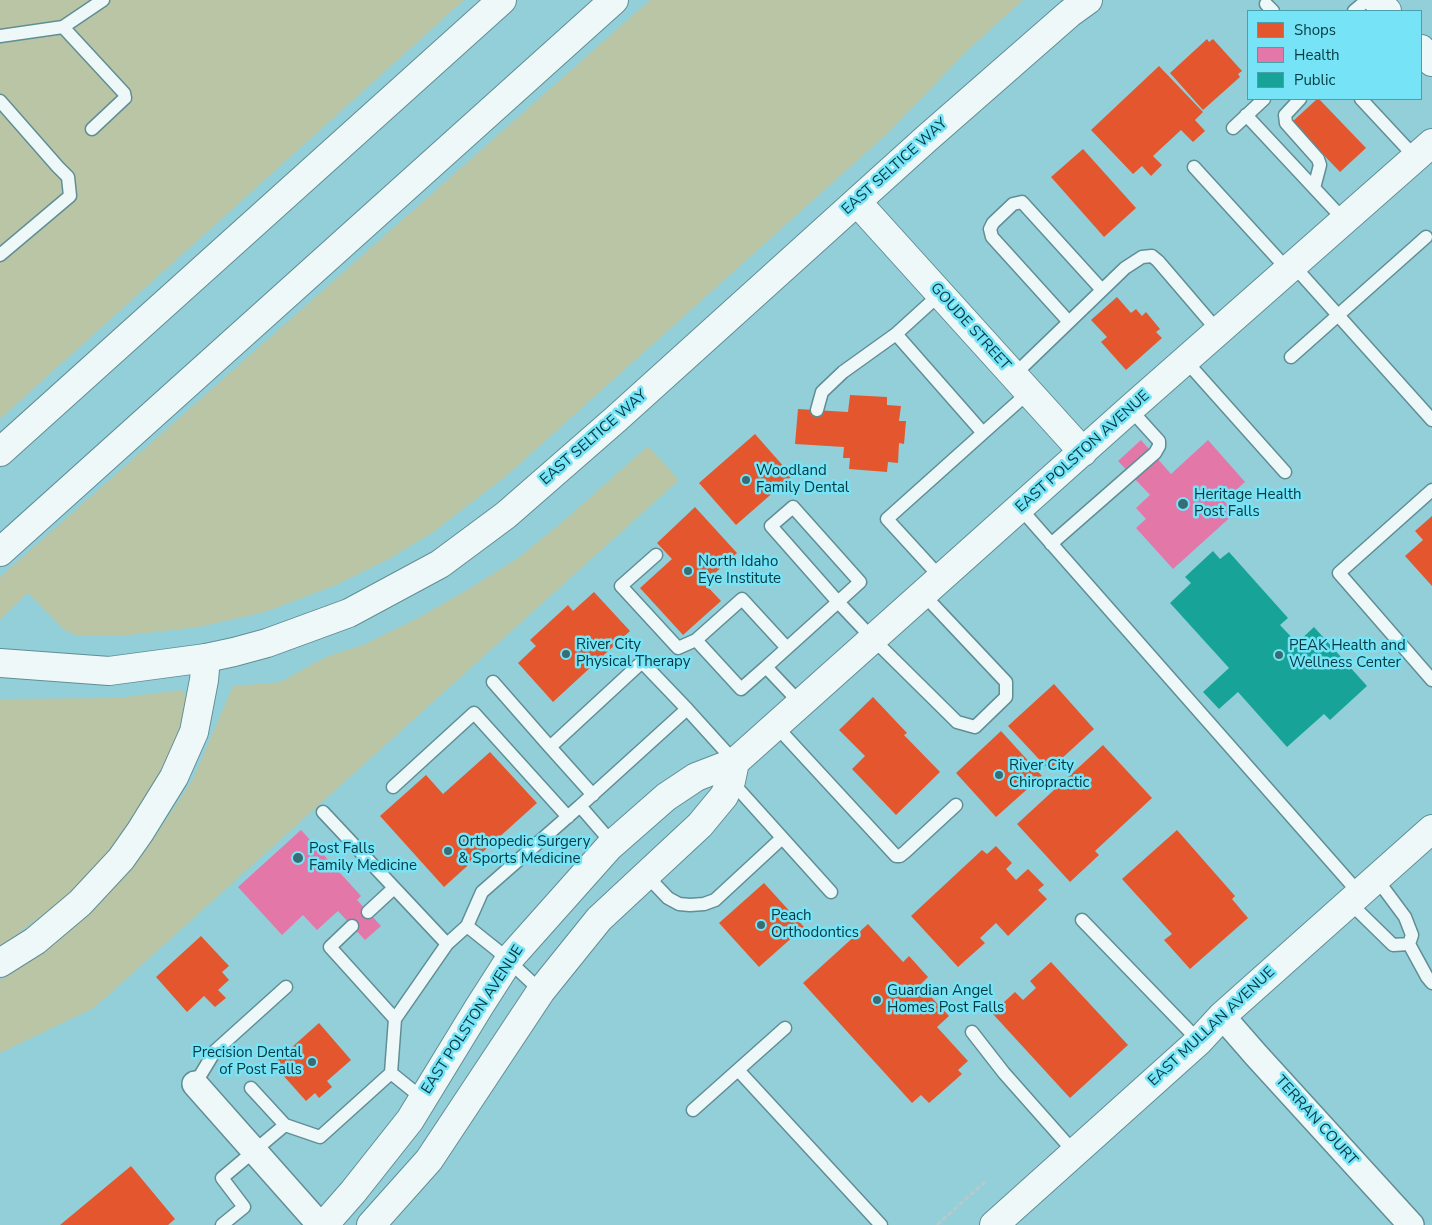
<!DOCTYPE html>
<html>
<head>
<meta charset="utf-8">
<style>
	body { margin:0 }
	#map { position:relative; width:1432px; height:1225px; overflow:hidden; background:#93cfd9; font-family:"Nunito Sans",sans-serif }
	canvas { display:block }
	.legend { position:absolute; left:1247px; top:10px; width:175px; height:90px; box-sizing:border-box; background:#76e4f6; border:1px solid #49a0ad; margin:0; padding:6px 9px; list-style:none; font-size:15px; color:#053940 }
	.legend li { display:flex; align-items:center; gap:10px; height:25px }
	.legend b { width:25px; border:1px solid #49a0ad }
</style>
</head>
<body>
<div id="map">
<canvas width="1432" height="1225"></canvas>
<ul class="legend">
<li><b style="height:14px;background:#e4572e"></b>Shops</li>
<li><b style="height:14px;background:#e377a8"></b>Health</li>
<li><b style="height:14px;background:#17a398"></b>Public</li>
</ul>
</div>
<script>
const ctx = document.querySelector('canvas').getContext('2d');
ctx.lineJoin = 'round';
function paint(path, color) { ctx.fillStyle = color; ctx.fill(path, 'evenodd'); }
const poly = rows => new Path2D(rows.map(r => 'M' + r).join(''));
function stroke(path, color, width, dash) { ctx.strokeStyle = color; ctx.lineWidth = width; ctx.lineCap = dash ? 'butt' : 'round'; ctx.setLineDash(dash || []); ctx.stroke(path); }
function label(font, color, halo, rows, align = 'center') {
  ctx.font = font + ' "Nunito Sans",sans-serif'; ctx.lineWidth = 5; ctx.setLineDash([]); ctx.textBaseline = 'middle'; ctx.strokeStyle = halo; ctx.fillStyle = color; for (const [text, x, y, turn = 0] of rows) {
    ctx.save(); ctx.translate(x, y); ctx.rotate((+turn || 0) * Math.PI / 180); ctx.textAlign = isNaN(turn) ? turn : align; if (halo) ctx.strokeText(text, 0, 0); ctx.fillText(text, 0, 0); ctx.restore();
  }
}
const green = poly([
	[0,0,464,0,0,419],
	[650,0,1023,0,969,49,888,133,505,477,432,533,387,560,336,585,265,612,199,627,129,635,75,635,63,629,28,593,0,620,0,577],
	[648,446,679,480,94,1008,0,1053,0,980,18,969,61,936,108,892,156,835,193,779,233,686,281,682,316,662,331,655,363,645,420,617,472,587,518,558,567,518],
	[182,690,190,703,192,723,143,805,107,854,61,901,0,947,0,699,117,698]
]);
const shops = poly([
	[1207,39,1209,42,1213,39,1242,71,1238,74,1240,77,1203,110,1170,73],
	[1159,66,1203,112,1195,120,1205,131,1193,142,1181,130,1153,156,1162,165,1151,176,1142,166,1133,174,1091,130],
	[1317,99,1319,99,1366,148,1340,172,1292,122],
	[1083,149,1136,208,1104,237,1051,177],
	[1117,297,1131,313,1136,309,1142,316,1146,312,1160,329,1156,332,1162,338,1126,370,1101,342,1107,337,1091,320],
	[850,395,887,397,887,405,901,406,899,421,906,421,904,444,899,443,898,463,888,462,887,472,849,469,850,458,843,458,844,447,795,444,798,409,848,412],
	[755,434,792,476,736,525,699,483],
	[695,507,737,553,704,583,721,601,683,635,640,588,672,559,657,543],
	[1432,516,1432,586,1405,556,1423,540,1415,531],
	[594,592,630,631,553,702,518,663,536,646,530,640,568,605,573,611],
	[1054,684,1094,729,1049,770,1008,726],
	[873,697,907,733,904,735,940,772,896,815,852,769,865,756,839,730],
	[1001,731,1042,776,996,817,956,773],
	[1103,745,1152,798,1095,851,1099,855,1070,882,1017,824],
	[490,752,537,803,444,887,380,816,426,775,443,794],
	[1177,830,1235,896,1232,899,1248,918,1190,969,1164,940,1172,934,1122,879],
	[996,846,1012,863,1006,869,1016,880,1028,869,1044,885,1038,890,1047,899,1008,936,996,923,980,938,985,943,958,967,911,916,982,850,987,854],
	[764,883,804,927,759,967,719,923],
	[868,924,903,962,909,956,928,977,920,985,949,1016,937,1027,968,1061,958,1070,962,1074,929,1103,921,1095,912,1103,803,983],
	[201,936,229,966,222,972,229,980,218,990,226,998,215,1007,204,996,187,1012,156,977],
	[1051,962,1128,1045,1070,1098,992,1013,1015,992,1023,1000,1036,988,1030,981],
	[319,1023,351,1060,327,1081,332,1087,319,1098,315,1093,306,1101,273,1064],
	[131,1166,175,1219,168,1225,60,1225]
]);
const health = poly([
	[1141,440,1171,474,1208,440,1245,482,1224,501,1235,513,1173,569,1136,528,1146,519,1136,508,1150,495,1118,461],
	[301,830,361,896,357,900,381,926,365,940,338,911,317,930,303,915,282,935,238,887]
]);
const public = poly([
	[1213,551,1220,559,1229,552,1288,618,1280,625,1297,643,1314,627,1367,686,1330,720,1324,714,1287,747,1238,692,1219,709,1203,692,1229,668,1170,603,1191,583,1185,577]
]);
const path = poly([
	[937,1225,987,1180]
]);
const service = poly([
	[1266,4,1273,11],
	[1354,11,1367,0],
	[63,27,124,93,125,98,92,129],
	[0,36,63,27,103,0],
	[1300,99,1285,115,1286,123,1318,159,1320,165,1314,188],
	[1361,99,1415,157],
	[0,101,58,167,68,177,70,196,0,255],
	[1246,115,1344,220],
	[1233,128,1264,99],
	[1194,167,1288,270],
	[1293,265,1432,420],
	[940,294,896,334,983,433,1029,392],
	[1069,322,992,237,990,229,993,223,1013,204,1022,202,1102,290],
	[1291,357,1426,237],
	[1185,360,1285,472],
	[1014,375,1125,268,1142,257,1152,256,1158,261,1218,331],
	[817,410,822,392,843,372,896,334],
	[1432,490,1339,573,1432,680],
	[793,507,860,582,838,602,771,526,793,507],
	[1020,508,1359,893],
	[1051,544,1155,453,1159,446,1159,441,1130,409],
	[656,555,621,586,678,648,696,640],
	[941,578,887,519,983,433],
	[766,667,741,689,696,640,742,599,787,648],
	[493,682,550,747],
	[801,704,766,667,838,602,873,639,957,722,975,727,1006,697,1006,682,923,594],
	[776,726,896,856,900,856,905,852,956,805],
	[731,781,831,892],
	[393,787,474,713,568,817],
	[593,795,550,747,642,662,687,709],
	[323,812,447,944],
	[613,844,580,806,687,709,735,762],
	[646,875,668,898,679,904,690,905,704,904,715,900,782,838],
	[1349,902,1393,945,1409,944,1412,935,1405,917,1376,878],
	[368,912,394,888],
	[1082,920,1199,1041],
	[352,926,330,947,395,1019],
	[1409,944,1427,977,1432,983],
	[541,991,497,950,467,926,482,892,580,806],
	[972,1032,1004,1073,1074,1152],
	[738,1070,881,1225],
	[195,1084,215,1051,286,987],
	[251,1088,285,1125],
	[422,1098,391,1073,395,1019,447,944,467,926],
	[693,1110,785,1028],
	[222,1225,244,1207,222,1178,285,1125,320,1137,391,1073]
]);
const minor = poly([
	[1222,1016,1256,1055,1411,1225],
	[195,1084,320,1225]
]);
const tertiary = poly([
	[857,202,1083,452],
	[324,1225,353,1192,410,1120,479,1007,511,957,609,847,666,797,696,777,735,762,1130,409,1432,143],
	[371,1225,429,1160,541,991,599,919,700,825,724,796,731,781,735,762]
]);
const secondary = poly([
	[1377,0,1387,11],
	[1421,49,1432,62],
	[994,1225,1199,1041,1222,1016,1432,829]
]);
const primary = poly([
	[0,663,109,671,206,658,234,652,267,643,349,613,440,564,506,515,616,419,926,139,1070,13,1088,0]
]);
const motorway = poly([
	[0,452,502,0],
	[0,552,614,0],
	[0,963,35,941,80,903,121,859,140,832,174,777,194,732,204,680,206,658]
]);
const markers = [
	[746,480,5,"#376e76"],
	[1183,504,6,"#376e76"],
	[688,571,5,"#376e76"],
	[566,654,5,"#376e76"],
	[1279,655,5,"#376e76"],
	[999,775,5,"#376e76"],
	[448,851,5,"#376e76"],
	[298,858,6,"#376e76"],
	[761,925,5,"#376e76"],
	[877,1000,5,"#376e76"],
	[312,1062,5,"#376e76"]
];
const streetNames = [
	["EAST SELTICE WAY",895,167,-42],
	["GOUDE STREET",970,327,48],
	["EAST SELTICE WAY",594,438,-41],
	["EAST POLSTON AVENUE",1083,452,-42],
	["EAST POLSTON AVENUE",473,1020,-57],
	["EAST MULLAN AVENUE",1212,1027,-43],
	["TERRAN COURT",1316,1121,48]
];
const poiNames = [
	["Woodland",756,471],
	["Family Dental",756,488],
	["Heritage Health",1194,495],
	["Post Falls",1194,512],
	["North Idaho",698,562],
	["Eye Institute",698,579],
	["River City",576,645],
	["Physical Therapy",576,662],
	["PEAK Health and",1289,646],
	["Wellness Center",1289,663],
	["River City",1009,766],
	["Chiropractic",1009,783],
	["Orthopedic Surgery",458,842],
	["& Sports Medicine",458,859],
	["Post Falls",309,849],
	["Family Medicine",309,866],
	["Peach",771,916],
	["Orthodontics",771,933],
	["Guardian Angel",887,991],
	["Homes Post Falls",887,1008],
	["Precision Dental",302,1053,"right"],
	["of Post Falls",302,1070,"right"]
];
paint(green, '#b9c5a4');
paint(shops, '#e4572e');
paint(health, '#e377a8');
paint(public, '#17a398');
stroke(service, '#608e95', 15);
stroke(minor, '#608e95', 28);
stroke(tertiary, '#608e95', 30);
stroke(secondary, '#608e95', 30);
stroke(primary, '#608e95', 30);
stroke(motorway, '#608e95', 30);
stroke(path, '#b7c9cb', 3, [5, 2.5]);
stroke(service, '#eff8f9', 12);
stroke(minor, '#eff8f9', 25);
stroke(tertiary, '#eff8f9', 28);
stroke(secondary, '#eff8f9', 28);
stroke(primary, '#eff8f9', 28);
stroke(motorway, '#eff8f9', 28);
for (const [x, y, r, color] of markers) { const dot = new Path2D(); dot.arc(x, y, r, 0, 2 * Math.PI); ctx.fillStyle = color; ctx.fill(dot); stroke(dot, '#76e4f6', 2); }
label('15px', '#053940', '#76e4f6', streetNames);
label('15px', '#053940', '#76e4f6', poiNames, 'left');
</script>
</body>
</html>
